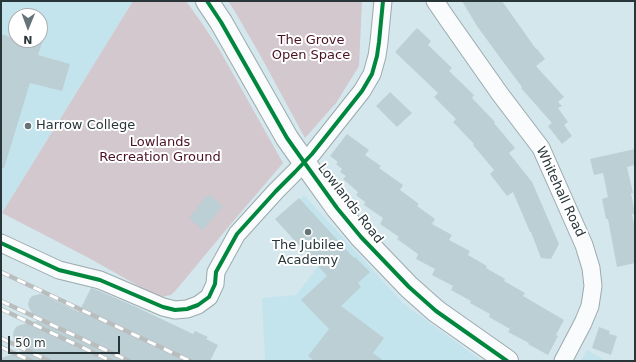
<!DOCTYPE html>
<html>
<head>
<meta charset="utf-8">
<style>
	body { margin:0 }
	#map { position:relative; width:636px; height:362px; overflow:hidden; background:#d4e7ec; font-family:"DejaVu Sans",sans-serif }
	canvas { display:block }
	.frame { position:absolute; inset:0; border:2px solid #283639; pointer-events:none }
	.north { position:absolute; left:8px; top:8px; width:40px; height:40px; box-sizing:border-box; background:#fff; border:1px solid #a9afb0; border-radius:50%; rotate:181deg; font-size:11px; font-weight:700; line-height:16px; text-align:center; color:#283639 }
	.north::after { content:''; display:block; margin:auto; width:14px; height:18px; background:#647478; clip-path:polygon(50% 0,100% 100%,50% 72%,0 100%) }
	.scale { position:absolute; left:8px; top:336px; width:112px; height:18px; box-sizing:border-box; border:2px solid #283639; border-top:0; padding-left:5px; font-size:12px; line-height:14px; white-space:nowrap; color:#283639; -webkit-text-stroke:3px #fff; paint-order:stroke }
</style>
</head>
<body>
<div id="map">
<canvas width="636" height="362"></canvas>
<div class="frame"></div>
<div class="north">N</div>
<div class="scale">50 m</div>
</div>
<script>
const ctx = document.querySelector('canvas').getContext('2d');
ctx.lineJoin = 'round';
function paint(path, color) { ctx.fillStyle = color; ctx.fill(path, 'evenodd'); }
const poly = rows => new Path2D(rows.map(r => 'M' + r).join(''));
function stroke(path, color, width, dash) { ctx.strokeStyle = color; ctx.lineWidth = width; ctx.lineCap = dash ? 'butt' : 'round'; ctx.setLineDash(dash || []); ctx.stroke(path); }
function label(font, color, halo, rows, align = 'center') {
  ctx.font = font + ' "DejaVu Sans",sans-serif'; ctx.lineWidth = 4; ctx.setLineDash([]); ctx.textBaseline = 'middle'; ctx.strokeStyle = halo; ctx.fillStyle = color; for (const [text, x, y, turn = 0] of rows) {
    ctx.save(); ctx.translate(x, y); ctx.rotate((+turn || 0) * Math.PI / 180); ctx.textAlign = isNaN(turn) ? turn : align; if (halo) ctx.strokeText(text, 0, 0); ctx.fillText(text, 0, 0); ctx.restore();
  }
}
const built = poly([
	[1,1,133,1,2,213,1,212],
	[16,16,40,16,40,40,16,40],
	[304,195,404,304,482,361,265,361,262,298,296,295,320,264,281,219],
	[587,350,606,361,581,361]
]);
const green = poly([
	[133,1,186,1,201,22,219,49,283,163,230,225,176,290,171,295,161,297,153,294,87,257,2,213],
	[228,1,362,1,359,66,336,103,305,138,259,53,234,10]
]);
const building = poly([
	[462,1,502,1,536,49,537,49,545,59,536,66,564,97,558,102,562,106,558,108,568,122,564,125,572,136,562,144,548,126,552,123,521,88,522,87,498,55,477,26],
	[417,28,431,41,428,45,452,68,449,71,474,95,472,98,495,122,494,123,515,148,509,153,532,182,559,244,551,259,541,258,531,232,530,232,513,192,507,196,490,174,494,170,473,145,474,144,453,122,456,119,434,97,438,93,395,52],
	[1,34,16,39,16,40,43,40,38,55,70,64,62,91,30,83,4,168,1,168],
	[390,92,412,113,397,127,376,106],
	[347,134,369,150,365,155,381,166,379,168,403,185,400,190,419,204,417,206,435,219,432,224,452,235,449,240,470,251,468,255,487,266,486,268,505,279,504,281,525,293,523,296,564,320,556,335,558,336,548,355,528,344,529,343,508,332,510,329,489,317,490,314,470,303,471,301,451,290,453,286,432,275,435,269,416,259,418,254,397,239,399,237,380,224,383,218,364,205,365,202,356,195,358,192,343,179,346,176,340,172,342,169,336,164,338,162,330,156],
	[635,149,635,165,627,167,633,193,631,193,635,214,632,214,635,228,635,263,617,267,608,219,606,219,602,199,608,197,603,173,594,175,590,159],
	[208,194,223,206,203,230,189,218],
	[299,198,354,258,355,257,370,272,358,283,361,287,341,306,384,338,373,353,384,361,314,361,308,356,329,329,301,300,327,276,275,219],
	[91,288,97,290,134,306,193,334,195,331,208,337,206,339,218,345,210,361,1,361,1,358,22,351,14,339,13,335,14,330,16,327,20,325,37,321,29,308,28,304,29,300,32,296,40,294,44,295,79,312],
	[599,327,610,331,609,334,617,336,611,355,592,348]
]);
const street = poly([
	[435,1,448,20,500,94,541,148,584,245,591,268,593,286,590,306,583,323,563,361],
	[1,243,59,270,100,280,163,307,175,310,187,309,198,305,209,297,215,284,216,272,237,234,276,191,295,172,312,154,362,91,372,74,377,56,379,42,383,1]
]);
const primary = poly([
	[207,1,221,22,287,138,304,162,337,208,361,237,409,287,436,311,507,361]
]);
const rail = poly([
	[1,272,190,361],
	[1,301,129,361],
	[1,309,111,361],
	[1,338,49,361],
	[1,347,31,361]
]);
const cycleway = poly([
	[207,1,221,22,287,138,304,162,337,208,361,237,409,287,436,311,507,361],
	[1,243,59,270,100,280,163,307,175,310,187,309,198,305,209,297,215,284,216,272,237,234,276,191,295,172,312,154,362,91,372,74,377,56,379,42,383,1]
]);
const markers = [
	[28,126,4,"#647478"],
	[308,232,4,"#647478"]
];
const parkNames = [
	["The Grove",311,41],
	["Open Space",311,56],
	["Lowlands",160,143],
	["Recreation Ground",160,158]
];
const poiNames = [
	["Harrow College",36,126],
	["The Jubilee",308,246,"center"],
	["Academy",308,261,"center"]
];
const streetNames = [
	["Whitehall Road",560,192,65],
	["Lowlands Road",350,204,52]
];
paint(built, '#c4e4ed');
paint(green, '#d2c8ce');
paint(building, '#bccfd4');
stroke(street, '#9baaae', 19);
stroke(primary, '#9baaae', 24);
stroke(street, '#f9fbfc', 17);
stroke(primary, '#f9fbfc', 22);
stroke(rail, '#b9bdbe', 4.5);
stroke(rail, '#fff', 3, [9]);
stroke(cycleway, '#00873e', 4);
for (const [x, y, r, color] of markers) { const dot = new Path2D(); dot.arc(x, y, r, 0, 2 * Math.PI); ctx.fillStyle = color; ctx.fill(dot); stroke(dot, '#fff', 1.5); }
label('13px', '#4b1223', '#fff', parkNames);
label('13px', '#283639', '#fff', poiNames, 'left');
label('13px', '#283639', '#fff', streetNames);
</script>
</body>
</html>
